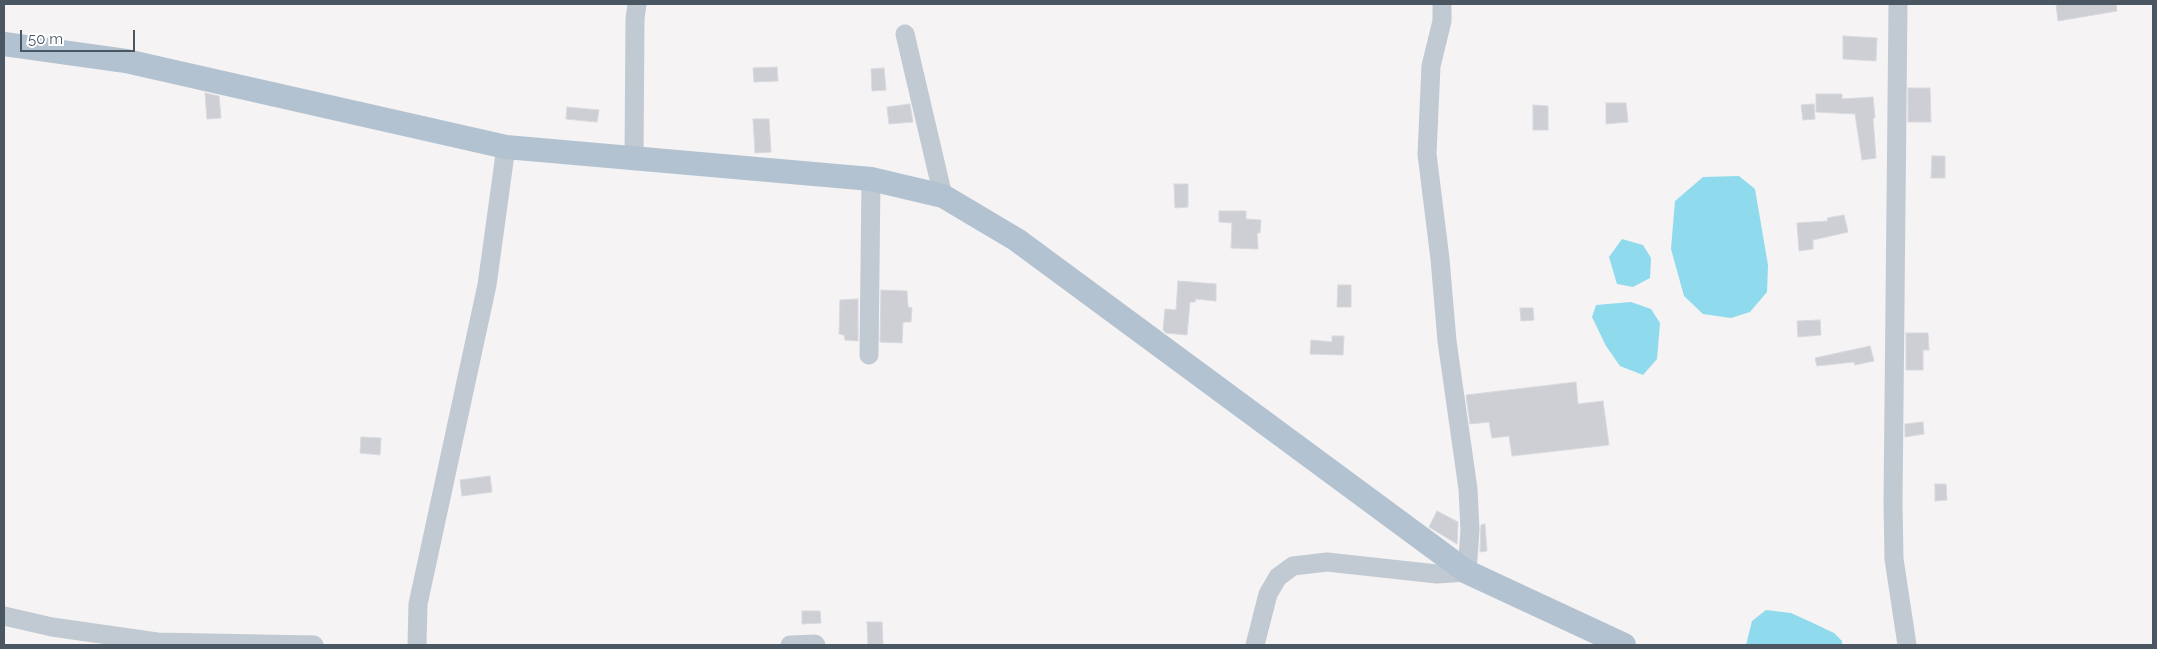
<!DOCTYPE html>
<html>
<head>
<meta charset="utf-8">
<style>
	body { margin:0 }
	#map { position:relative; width:2157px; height:649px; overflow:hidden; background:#f5f3f3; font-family:Raleway,sans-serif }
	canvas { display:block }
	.frame { position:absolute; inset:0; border:5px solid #4a5661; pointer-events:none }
	.scale { position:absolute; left:20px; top:30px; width:115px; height:22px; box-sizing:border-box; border:2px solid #4a5661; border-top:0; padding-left:6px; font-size:15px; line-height:18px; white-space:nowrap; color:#4a5661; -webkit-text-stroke:4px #fff; paint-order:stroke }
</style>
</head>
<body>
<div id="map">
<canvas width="2157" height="649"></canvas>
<div class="frame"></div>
<div class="scale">50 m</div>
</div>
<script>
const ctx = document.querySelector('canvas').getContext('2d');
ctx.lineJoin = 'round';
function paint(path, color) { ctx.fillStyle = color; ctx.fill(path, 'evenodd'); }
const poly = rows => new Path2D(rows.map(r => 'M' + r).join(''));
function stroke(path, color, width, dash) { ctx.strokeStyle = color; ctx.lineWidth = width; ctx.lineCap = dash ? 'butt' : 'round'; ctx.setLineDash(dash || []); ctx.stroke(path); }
const water = poly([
	[1739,176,1755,189,1768,265,1767,292,1750,312,1731,318,1703,314,1684,296,1671,249,1675,201,1703,177],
	[1622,239,1643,245,1651,258,1650,278,1633,287,1617,284,1609,257],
	[1631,302,1651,309,1660,323,1657,359,1643,375,1620,366,1606,346,1592,317,1596,305],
	[1766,610,1791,613,1813,623,1834,633,1842,641,1842,645,1746,645,1752,621]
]);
const building = poly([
	[2056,4,2116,4,2117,11,2058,21,2056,4],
	[1843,36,1877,38,1876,61,1843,59,1843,36],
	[777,67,778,81,754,82,753,68,777,67],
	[884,68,886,90,872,91,871,69,884,68],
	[1908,88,1930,88,1931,122,1908,122,1908,88],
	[205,93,219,96,221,118,207,119,205,93],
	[1816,94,1842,94,1842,99,1873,97,1875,118,1873,118,1876,158,1862,160,1855,114,1816,112,1816,94],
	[1606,103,1626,103,1628,122,1606,124,1606,103],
	[910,104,913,122,889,124,887,107,910,104],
	[1814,104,1815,119,1803,120,1801,105,1814,104],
	[1533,105,1548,106,1548,130,1533,130,1533,105],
	[567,107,599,110,597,122,566,119,567,107],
	[753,119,769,119,771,152,755,153,753,119],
	[1932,156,1945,156,1945,178,1931,178,1932,156],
	[1174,184,1188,184,1188,207,1175,208,1174,184],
	[1219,211,1246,211,1246,219,1261,220,1260,233,1257,233,1258,249,1231,248,1232,223,1219,222,1219,211],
	[1844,215,1848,232,1813,240,1813,249,1799,251,1797,223,1828,221,1827,218,1844,215],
	[1178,281,1216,284,1216,301,1196,299,1195,302,1190,302,1187,335,1166,333,1163,330,1165,309,1176,310,1178,281],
	[1338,285,1351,285,1351,307,1337,307,1338,285],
	[881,290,907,291,908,307,912,308,911,322,903,322,902,343,880,342,881,290],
	[858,299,858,341,845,340,844,335,839,334,840,300,858,299],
	[1520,308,1533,308,1534,320,1521,321,1520,308],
	[1820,320,1821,335,1798,337,1797,321,1820,320],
	[1906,333,1928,333,1929,350,1923,350,1923,370,1906,370,1906,333],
	[1332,336,1344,336,1343,355,1310,354,1311,340,1332,342,1332,336],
	[1870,346,1874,361,1855,365,1854,362,1817,366,1815,358,1870,346],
	[1576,382,1578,404,1603,401,1609,445,1512,456,1509,436,1492,438,1489,422,1470,424,1466,395,1576,382],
	[1923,422,1924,434,1905,437,1905,424,1923,422],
	[361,437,381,438,380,455,360,453,361,437],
	[490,476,492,492,462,496,460,480,490,476],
	[1935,484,1946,484,1947,500,1935,501,1935,484],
	[1437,511,1458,522,1457,544,1429,527,1437,511],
	[1485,524,1487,551,1480,552,1481,525,1485,524],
	[802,611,820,611,821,623,802,624,802,611],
	[867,622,882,622,883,645,868,645,867,622]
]);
const minor = poly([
	[1898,4,1893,503,1894,559,1907,645],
	[905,34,943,196],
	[634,158,635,19,637,4],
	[869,355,871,179],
	[4,616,52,627,157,642,314,645],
	[417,645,418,604,487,285,506,147],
	[790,645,815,644,816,645],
	[1255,645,1268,594,1278,577,1293,566,1327,562,1437,574,1467,572,1470,530,1468,489,1447,341,1440,259,1427,154,1431,66,1442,21,1442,4]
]);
const major = poly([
	[4,44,126,61,506,147,871,179,943,196,1017,240,1467,572,1624,645]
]);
paint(water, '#90daee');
paint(building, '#cdcfd5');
stroke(building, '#d7d9de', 1);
stroke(minor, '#c1cad2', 19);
stroke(major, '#b3c2d1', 24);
</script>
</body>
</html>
